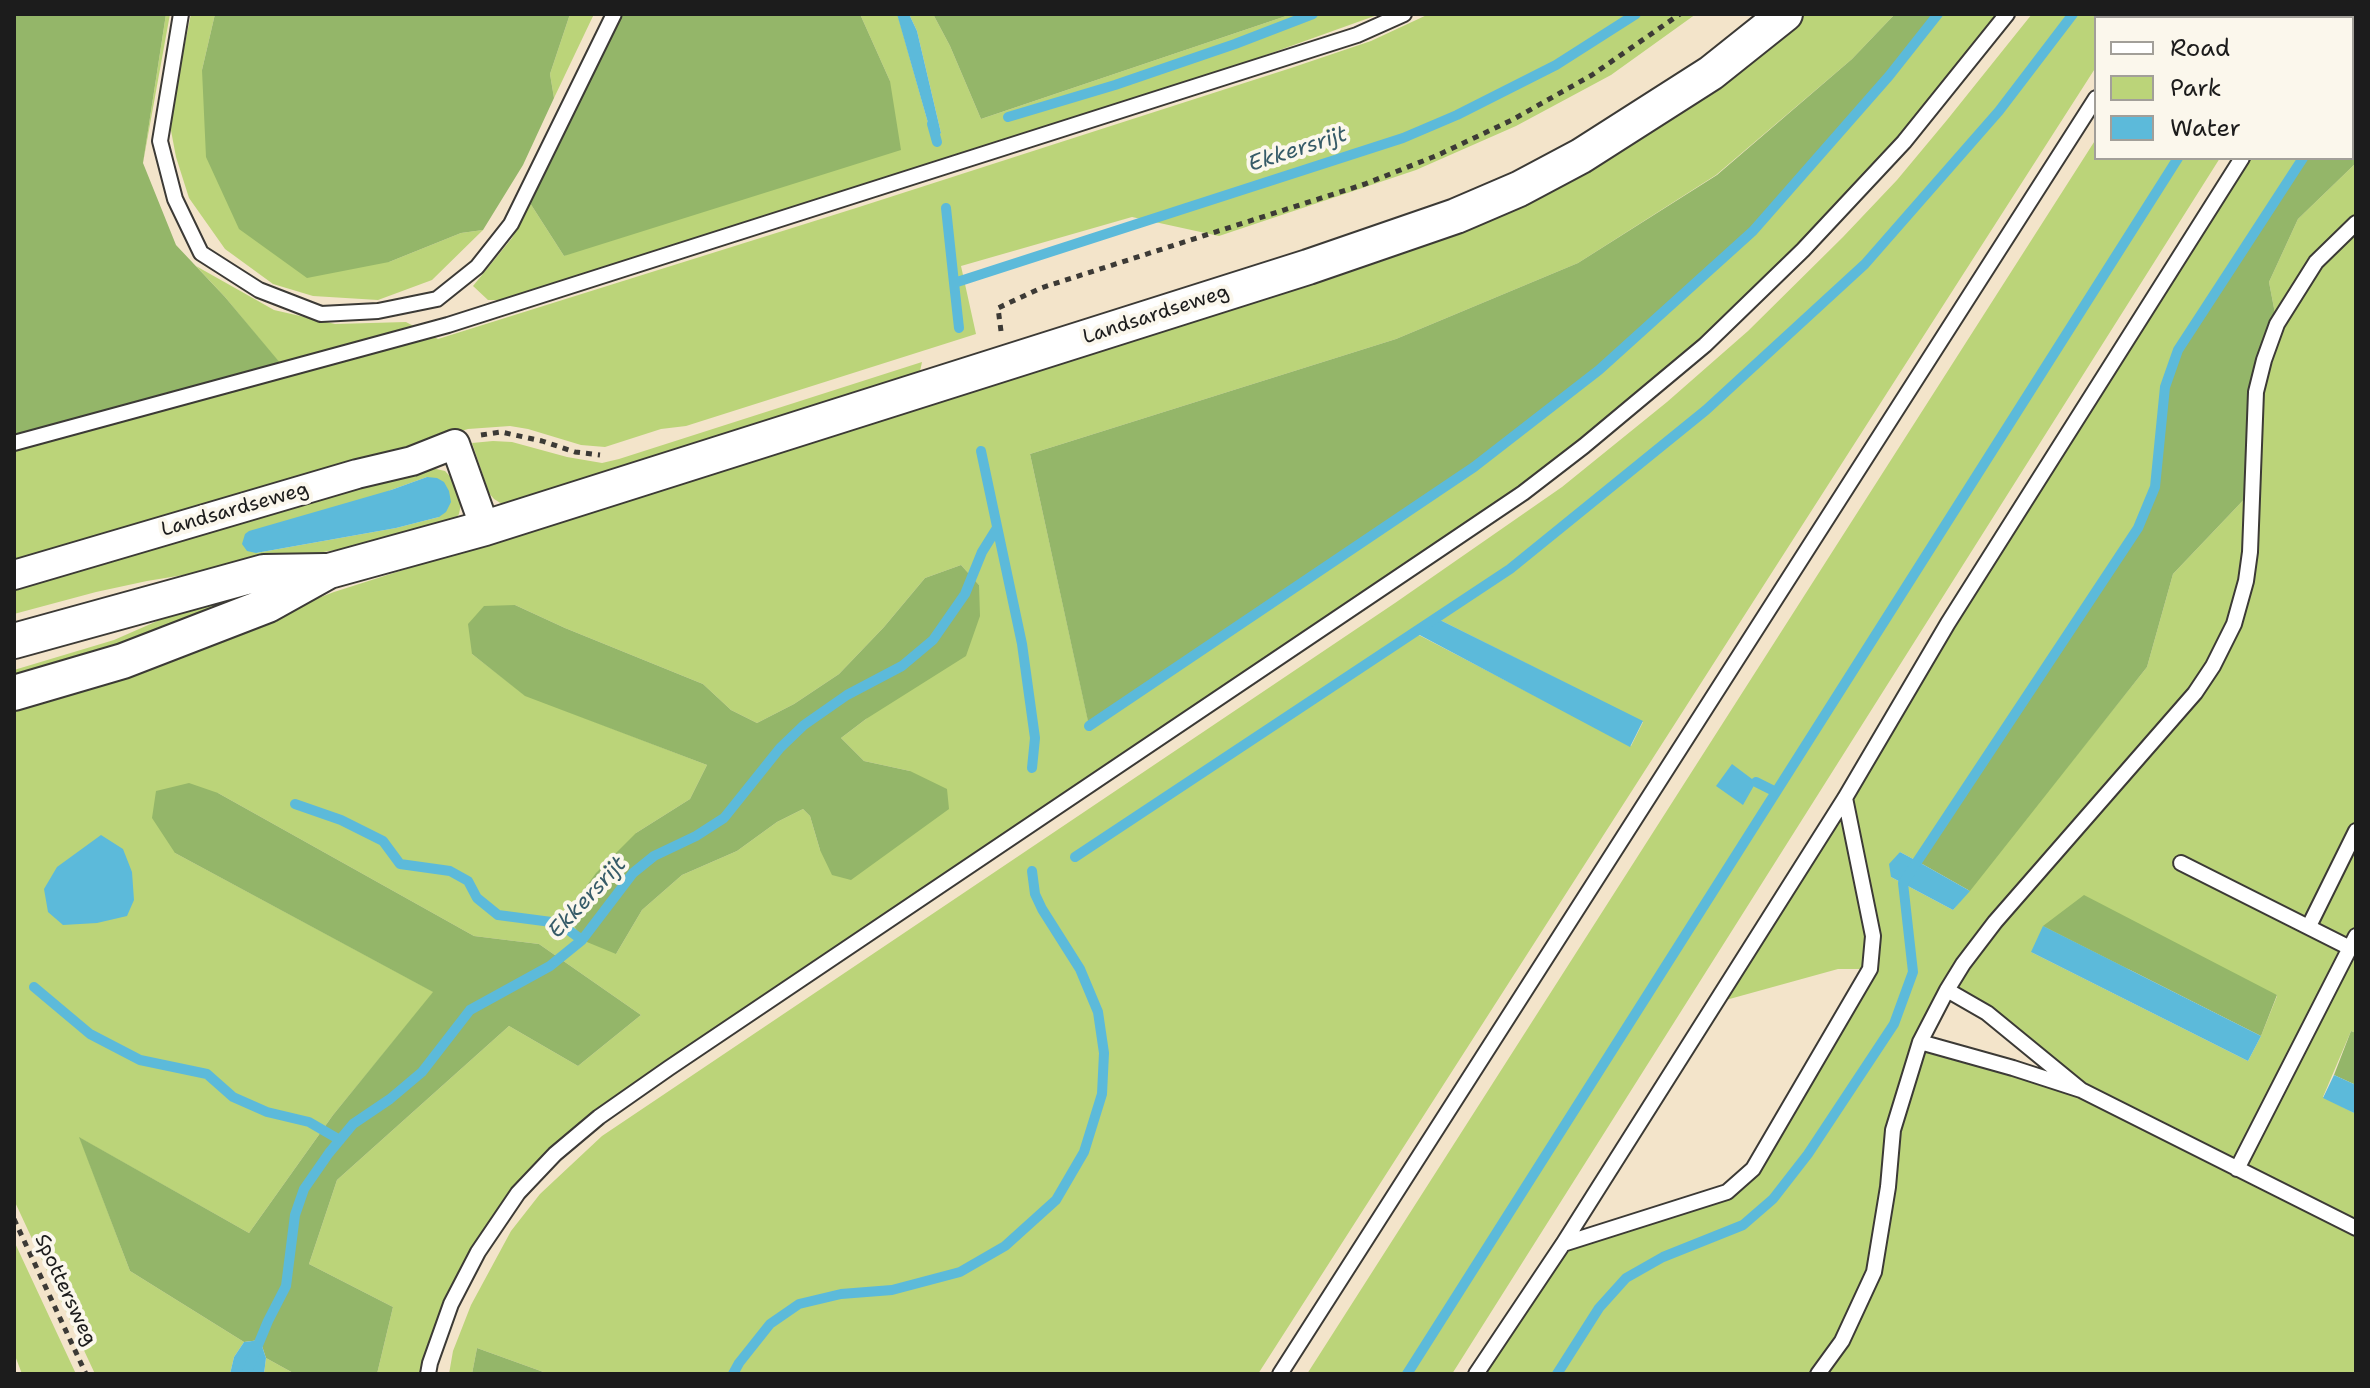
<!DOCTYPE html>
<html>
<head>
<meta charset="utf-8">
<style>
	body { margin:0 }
	#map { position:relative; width:2370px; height:1388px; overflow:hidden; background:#f3e4ca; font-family:"Shantell Sans",sans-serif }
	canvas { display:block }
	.frame { position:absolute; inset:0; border:16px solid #1c1c1c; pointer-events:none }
	.legend { position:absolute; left:2094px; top:16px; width:260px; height:144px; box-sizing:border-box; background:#fbf7ec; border:2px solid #a29f99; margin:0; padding:10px 14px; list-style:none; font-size:24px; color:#1c1c1c }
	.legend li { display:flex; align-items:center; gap:16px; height:40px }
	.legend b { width:40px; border:2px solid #a29f99 }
</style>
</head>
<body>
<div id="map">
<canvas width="2370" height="1388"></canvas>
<div class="frame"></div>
<ul class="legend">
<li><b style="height:10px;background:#fff"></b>Road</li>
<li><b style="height:22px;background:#bbd479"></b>Park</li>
<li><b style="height:22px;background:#5cbada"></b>Water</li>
</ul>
</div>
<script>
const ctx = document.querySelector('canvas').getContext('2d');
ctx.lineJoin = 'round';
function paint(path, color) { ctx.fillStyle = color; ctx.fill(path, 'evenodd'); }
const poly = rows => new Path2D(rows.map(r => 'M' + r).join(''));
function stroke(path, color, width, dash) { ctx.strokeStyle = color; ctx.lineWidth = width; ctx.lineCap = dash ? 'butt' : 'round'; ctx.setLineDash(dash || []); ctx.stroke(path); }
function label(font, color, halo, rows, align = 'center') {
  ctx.font = font + ' "Shantell Sans",sans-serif'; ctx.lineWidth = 8; ctx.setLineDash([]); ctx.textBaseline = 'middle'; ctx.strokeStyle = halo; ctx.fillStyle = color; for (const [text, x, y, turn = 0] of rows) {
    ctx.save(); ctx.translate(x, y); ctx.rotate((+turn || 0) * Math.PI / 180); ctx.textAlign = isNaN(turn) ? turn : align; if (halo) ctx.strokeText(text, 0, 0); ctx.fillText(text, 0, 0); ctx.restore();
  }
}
const green = poly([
	[166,14,170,14,143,163],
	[191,14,215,14,202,70,389,262,461,233,483,230,432,280,378,300,313,296,273,284,225,249,189,198,176,157,169,120],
	[570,14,594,14,554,98,550,74],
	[860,14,898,16,932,137,941,133,917,31,909,14,933,14,950,46,981,119,1292,14,1380,14,1188,83,507,300,488,300,473,286,512,238,530,203,564,256,890,81],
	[1429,14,1696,14,1611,75,1516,126,1416,170,1219,236,1132,217,961,266,976,334,686,426,661,429,605,447,581,445,528,429,510,426,468,429,14,562,14,441,280,364,225,297,196,266,274,310,335,324,406,322,438,339,856,208,1291,68,1371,41],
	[1805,14,1895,14,1852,59,1716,175,1578,263,1396,339,1030,454,1089,725,1250,616,1599,370,1753,231,1889,76,1938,14,2007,14,1803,250,1584,446,555,1154,478,1252,428,1374,377,1374,393,1307,309,1264,337,1180,509,1026,578,1066,641,1015,539,944,474,936,218,793,175,853,434,992,333,1115,249,1233,80,1138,130,1271,244,1342,234,1357,230,1374,95,1374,14,1200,14,704,126,672,334,592,1416,247,1790,28],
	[961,565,979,585,866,719,841,738,864,761,910,771,820,850,810,816,803,809,777,822,737,851,682,875,642,910,616,954,636,833,690,799,707,765,525,695,472,654,515,605,565,628,703,684,731,710,757,723,794,704,839,674,884,627,925,578],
	[2032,14,2130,14,2128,18,2096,18,2096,67,1258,1374,549,1374,477,1348,472,1374,449,1374,453,1351,471,1305,511,1231,540,1194,602,1136,1395,603,1562,487,1667,402,1748,331,1843,237,1897,180,1947,120],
	[1436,618,1643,722,1631,746,1415,633],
	[2176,14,2311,14,2309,18,2174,18],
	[2332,14,2356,14,2356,76,2352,82,2352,18,2330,18],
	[2096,139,2096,158,2220,158,1452,1374,1307,1374],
	[2242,158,2303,158,2178,350,2161,439,2155,487,2138,528,1917,861,1900,852,1891,877,1953,910,2147,667,2173,574,2252,491,2256,392,2277,324,2269,282,2298,219,2356,163,2356,1033,2351,1031,2323,1097,2356,1114,2356,1374,1476,1374,1563,1244,1727,1192,1753,1169,1869,969,1838,969,1715,1003],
	[2031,952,2277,995,2277,996,2261,1036,2248,1061],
	[1948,990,2078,1089,1920,1042],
	[922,362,919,376,511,505,502,504,494,499,489,493,472,443,493,441,512,442,567,457,602,463,619,459],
	[432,468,445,471,457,484,461,504,459,514,454,521,384,542,147,581,96,592,14,614,14,589],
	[427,477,439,517,396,528,256,553,391,490],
	[228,590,275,593,14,683,14,670,114,640],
	[14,1241,76,1374,22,1374,14,1353],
	[266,1358,295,1374,264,1374]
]);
const forest = poly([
	[14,14,166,14,143,163,176,245,225,297,281,364,14,441],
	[215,14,570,14,550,74,554,98,523,165,483,230,461,233,389,262,307,278,239,229,206,157,202,70],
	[621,14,860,14,890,81,901,150,564,256,530,203],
	[933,14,1292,14,981,119,950,46],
	[1895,14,1938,14,1889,76,1753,231,1599,370,1474,467,1089,726,1030,454,1396,339,1578,263,1717,175,1852,59],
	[2356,76,2356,163,2298,219,2269,282,2277,324,2264,360,2252,491,2173,574,2147,667,1970,891,1917,861,2138,528,2155,487,2165,387,2178,350,2303,158,2352,158,2352,82],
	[961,565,979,585,980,616,966,656,866,719,841,738,864,761,910,771,947,789,949,809,851,880,832,875,820,850,810,816,803,809,777,822,737,851,682,875,642,910,616,954,582,940,567,913,596,873,636,833,690,799,707,765,525,696,472,654,468,624,484,606,515,605,565,628,703,684,731,710,757,723,794,704,839,674,884,627,925,578],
	[189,783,218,793,474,936,539,944,641,1015,578,1066,509,1026,337,1180,309,1264,393,1307,377,1374,295,1374,266,1358,260,1340,244,1342,130,1271,79,1137,249,1233,333,1115,433,992,175,853,152,818,156,791],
	[2084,895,2277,995,2261,1036,2043,926],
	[2351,1031,2356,1033,2356,1085,2334,1075],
	[477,1348,549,1374,472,1374]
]);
const water = poly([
	[897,14,909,14,917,31,941,133,937,137,932,137],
	[427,477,437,478,444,482,449,491,451,502,446,512,439,517,396,528,256,553,247,551,242,544,245,534,249,531,391,490],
	[1436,618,1643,721,1630,747,1414,632],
	[1732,764,1756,782,1743,805,1716,786],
	[101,835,123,849,132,872,134,900,127,916,97,923,63,925,48,912,44,889,57,867],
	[1900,852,1917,861,1970,891,1953,910,1891,877,1889,864],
	[2043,926,2261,1036,2248,1061,2031,952],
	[2334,1075,2356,1085,2356,1114,2323,1098],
	[260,1340,266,1358,264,1374,230,1374,234,1357,244,1342]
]);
const stream = poly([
	[2266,18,2269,14],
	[2352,82,2356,76],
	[1008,117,1115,85,1235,44,1313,14],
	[932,124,937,142],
	[946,208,954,283],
	[959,328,954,283,1403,138,1457,115,1556,65,1636,14],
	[981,451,1022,644,1035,738,1032,768],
	[1089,726,1474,467,1599,370,1753,231,1889,76,1938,14],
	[1756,782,1776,792],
	[295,804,341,820,383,841,400,864,450,871,468,881,477,898,498,915,559,923,582,940],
	[1075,857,1510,569,1706,410,1865,264,1999,111,2073,14],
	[34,987,90,1034,140,1060,207,1074,233,1097,267,1112,309,1122,340,1140],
	[246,1374,268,1321,286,1286,295,1215,304,1189,329,1153,353,1124,390,1099,422,1072,470,1010,550,966,582,940,633,873,654,856,696,836,724,818,780,748,804,725,847,695,902,666,933,640,965,594,982,552,997,528],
	[733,1374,739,1363,770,1324,799,1304,841,1294,892,1290,960,1272,1005,1246,1056,1200,1084,1152,1102,1094,1104,1053,1098,1012,1080,969,1042,909,1035,894,1032,871],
	[1407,1374,2178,158],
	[1557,1374,1599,1308,1626,1278,1663,1257,1743,1225,1773,1199,1808,1154,1894,1024,1913,972,1903,883,2138,528,2155,487,2165,387,2178,350,2303,158]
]);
const path = poly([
	[1001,331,998,308,1041,288,1365,184,1438,155,1512,120,1592,75,1680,14],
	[481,435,501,432,542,441,575,452,600,455],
	[14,1219,86,1374]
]);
const service = poly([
	[181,14,160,141,175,199,201,253,259,290,321,314,378,311,437,299,477,267,511,224,614,14],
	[2147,18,2149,14],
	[2330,18,2332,14],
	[14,443,448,325,1357,35,1404,14],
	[2181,863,2350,948],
	[2309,926,2356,831],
	[1920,1042,2013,1068,2081,1090,1987,1013,1947,990],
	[2081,1090,2356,1228],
	[2237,1169,2356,936],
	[1563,1244,1727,1192,1753,1169,1870,969,1873,936,1845,798],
	[428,1374,430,1363,451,1304,478,1252,518,1193,555,1154,599,1117,669,1068,1440,549,1523,493,1584,446,1705,345,1803,250,1904,142,2007,14],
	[1280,1374,2096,98],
	[1476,1374,1563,1244,1845,798,1948,623,2242,158],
	[1818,1374,1842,1341,1874,1272,1888,1187,1893,1130,1920,1042,1947,990,1963,964,1995,922,2195,693,2213,666,2234,624,2246,581,2250,552,2256,392,2264,360,2277,324,2316,262,2356,223]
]);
const minor = poly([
	[14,575,357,474,412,461,455,444,485,528]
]);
const tertiary = poly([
	[14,641,264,572,325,571],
	[14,693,123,661,268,605,329,571,485,528,1308,267,1456,216,1519,189,1581,156,1711,73,1785,14]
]);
const streetNames = [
	["Landsardseweg",1156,315,-18],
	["Landsardseweg",235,510,-16],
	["Spottersweg",65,1290,65]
];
const waterNames = [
	["Ekkersrijt",1298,150,-18],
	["Ekkersrijt",588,898,-47]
];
paint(green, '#bbd479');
paint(forest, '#94b669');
paint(water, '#5cbada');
stroke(stream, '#5cbada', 10);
stroke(service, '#3c3a36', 18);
stroke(minor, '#3c3a36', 32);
stroke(tertiary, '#3c3a36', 38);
stroke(path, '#3c3a36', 5, [6, 6]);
stroke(service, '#fff', 14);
stroke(minor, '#fff', 28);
stroke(tertiary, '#fff', 34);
label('20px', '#1c1c1c', '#fbf7ec', streetNames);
label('italic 22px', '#365b68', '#fbf7ec', waterNames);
</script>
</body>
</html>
